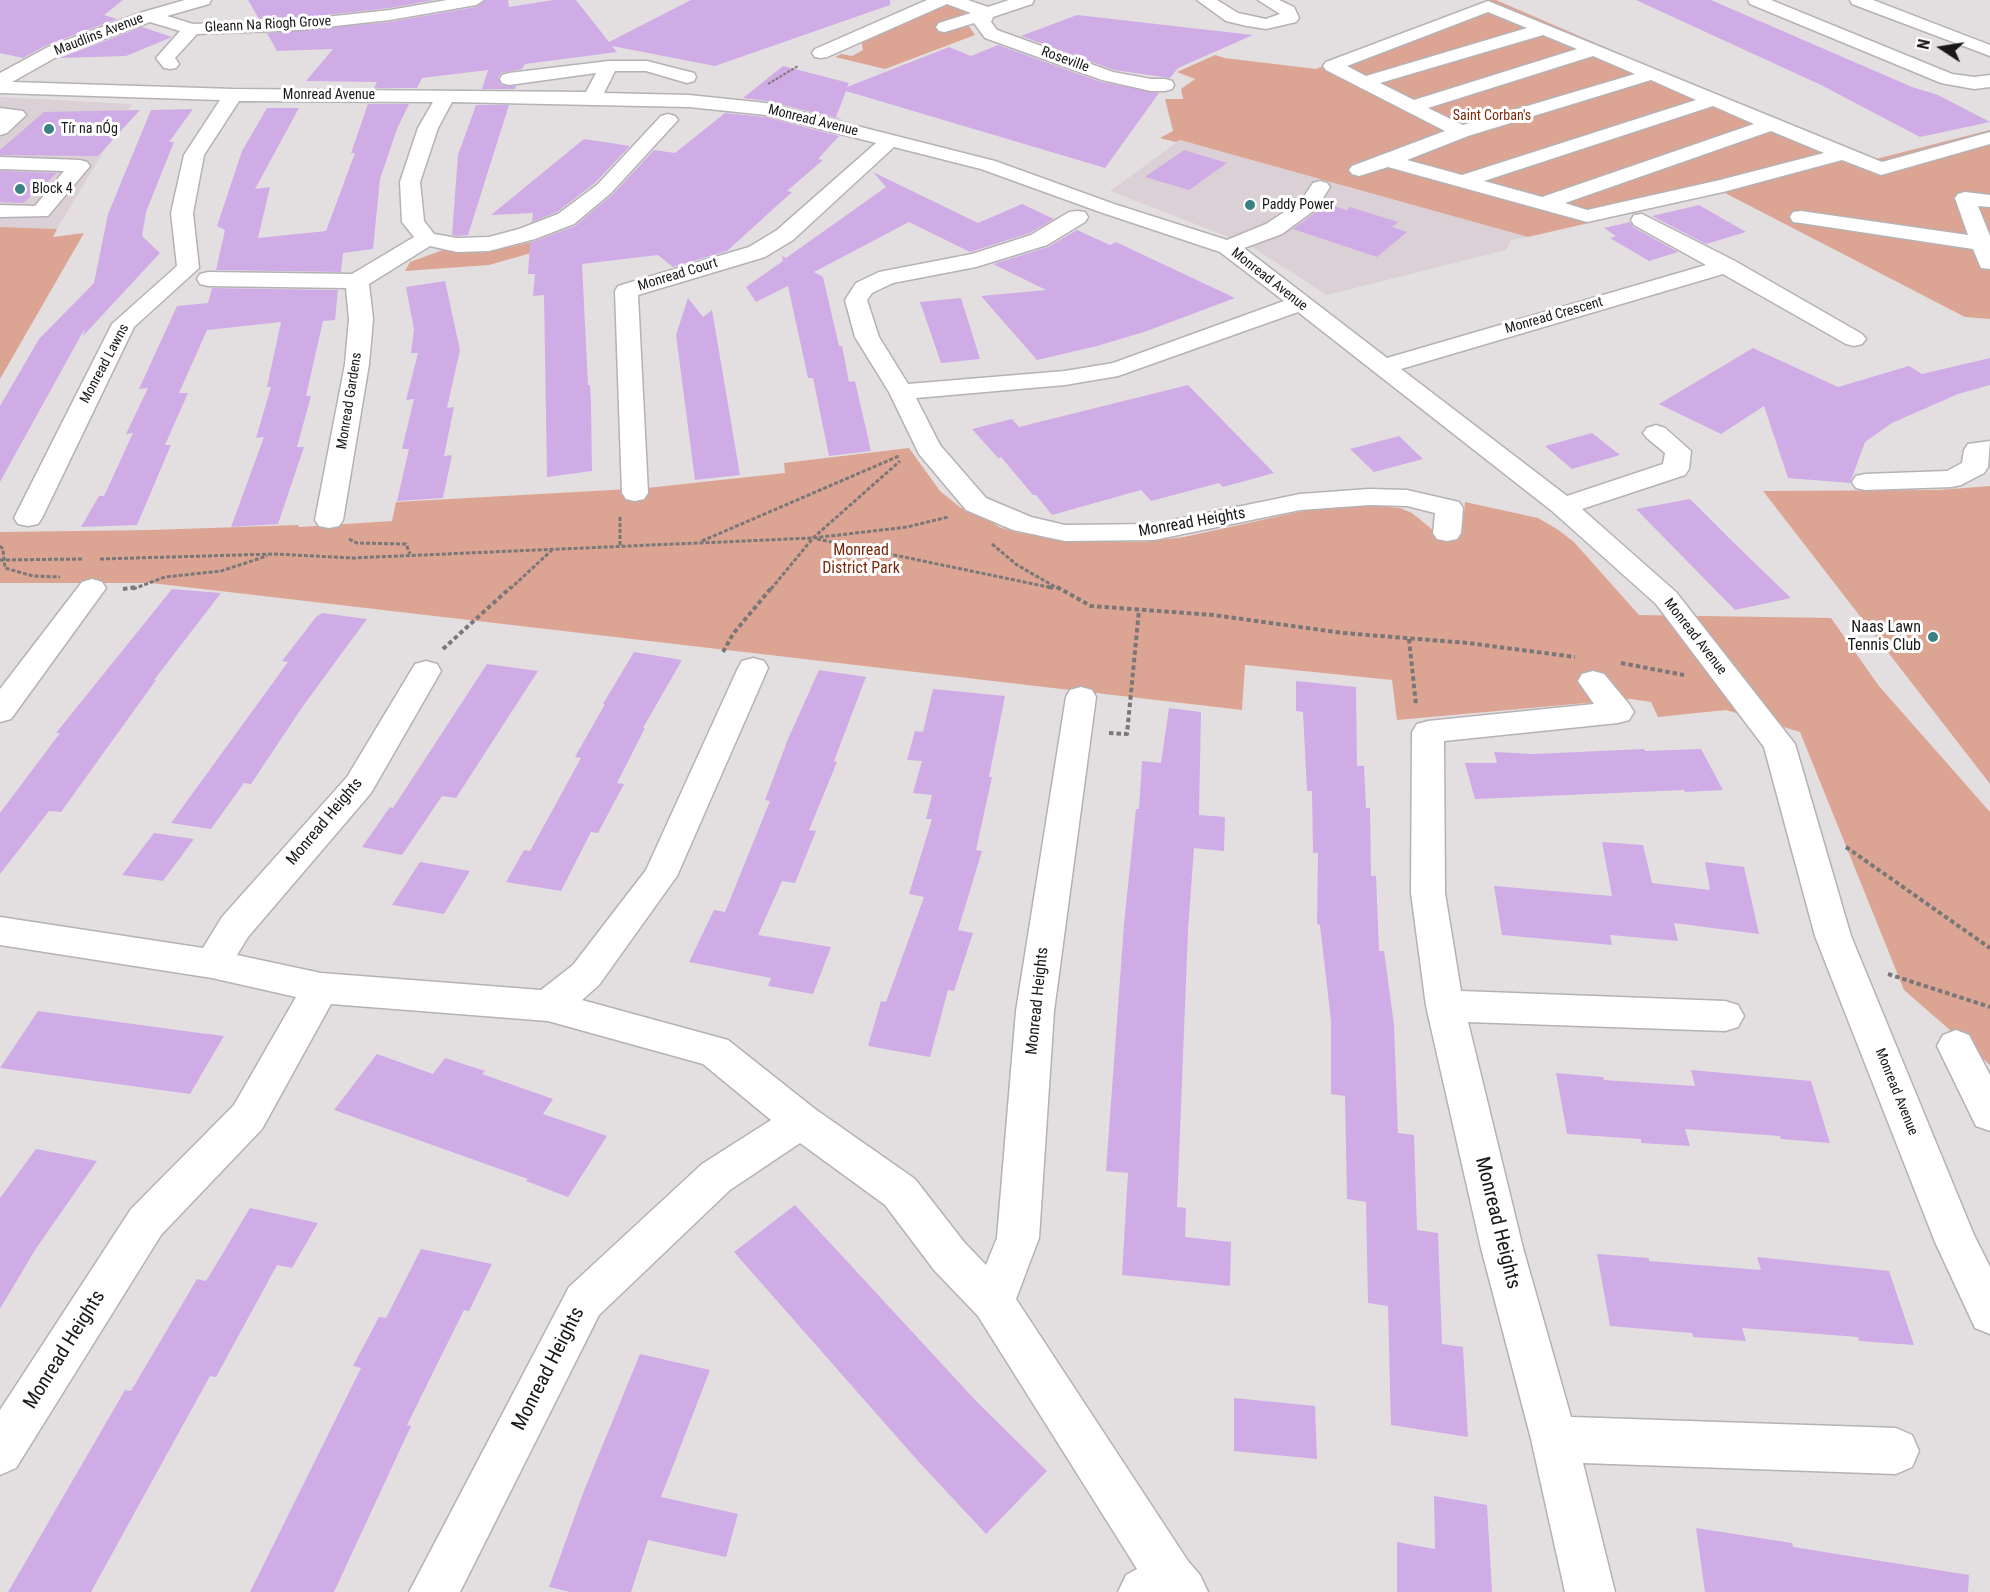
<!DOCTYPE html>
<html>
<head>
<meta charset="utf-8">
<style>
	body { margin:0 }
	#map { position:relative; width:1990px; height:1592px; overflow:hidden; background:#e3dfe1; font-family:"Roboto Condensed",sans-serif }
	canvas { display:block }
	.north { position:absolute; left:1912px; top:18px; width:60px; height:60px; -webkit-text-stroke:4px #fff; paint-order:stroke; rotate:282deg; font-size:16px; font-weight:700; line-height:24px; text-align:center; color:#191718 }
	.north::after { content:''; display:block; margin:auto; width:21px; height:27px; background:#191718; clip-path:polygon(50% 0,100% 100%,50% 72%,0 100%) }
</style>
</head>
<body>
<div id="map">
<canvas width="1990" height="1592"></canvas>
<div class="north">N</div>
</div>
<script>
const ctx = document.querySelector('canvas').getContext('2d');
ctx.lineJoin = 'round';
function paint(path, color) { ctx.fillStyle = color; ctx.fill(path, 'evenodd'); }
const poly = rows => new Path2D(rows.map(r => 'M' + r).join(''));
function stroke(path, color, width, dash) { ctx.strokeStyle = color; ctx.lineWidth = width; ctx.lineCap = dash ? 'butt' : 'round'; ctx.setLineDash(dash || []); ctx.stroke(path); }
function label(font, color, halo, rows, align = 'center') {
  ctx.font = font + ' "Roboto Condensed",sans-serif'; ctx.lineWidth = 6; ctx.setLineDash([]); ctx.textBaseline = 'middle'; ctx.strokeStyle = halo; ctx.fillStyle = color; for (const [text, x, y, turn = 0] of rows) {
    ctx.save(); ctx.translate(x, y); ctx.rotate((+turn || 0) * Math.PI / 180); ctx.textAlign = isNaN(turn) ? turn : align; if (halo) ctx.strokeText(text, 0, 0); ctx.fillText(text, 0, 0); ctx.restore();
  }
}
const built = poly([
	[0,97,132,104,57,229,0,227],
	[1180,140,1528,237,1511,240,1506,250,1327,295,1247,244,1110,191]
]);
const green = poly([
	[1491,0,1496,0,1868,161,1990,130,1990,319,1965,317,1723,192,1528,237,1180,140,1176,142,1160,138,1173,131,1165,99,1183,99,1181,89,1195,79,1177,72,1215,55,1225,58,1316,69],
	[947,2,967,10,962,16,975,35,885,69,835,57,841,54,852,56,863,50,861,39],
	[0,227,57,229,53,237,84,233,0,379],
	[549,238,542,250,489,265,405,271,410,262,443,250,474,252,497,250],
	[909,448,940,491,961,508,969,507,999,527,1019,533,1087,542,1144,542,1184,537,1312,509,1365,505,1400,508,1412,513,1434,531,1462,535,1465,502,1538,518,1557,529,1574,542,1639,615,1831,618,1879,686,1990,812,1990,1065,1904,990,1800,732,1726,710,1658,717,1651,702,1631,699,1397,720,1392,680,1245,665,1242,710,151,583,0,583,0,532,151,530,298,525,299,527,392,521,396,502,647,488,785,473,784,463],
	[1990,486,1990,784,1763,491,1938,490]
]);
const building = poly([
	[0,0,123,0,104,15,117,19,47,45,23,58,0,53],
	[248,0,434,0,390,8,298,18,259,19],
	[486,0,508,0,509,7,553,0,576,0,609,42,691,0,890,0,890,5,715,66,612,46,617,52,525,64,522,69,501,73,498,78,501,85,516,86,515,89,482,89,488,70,422,78,417,88,374,88,377,82,306,81,333,49,277,51,267,33,390,22,476,7],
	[1636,0,1711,0,1912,87,1938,95,1990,122,1920,137,1821,85],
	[1077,15,1253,35,1178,68,1170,78,1114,70,1021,36],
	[142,27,172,37,126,56,59,58],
	[998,45,1101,82,1159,93,1105,168,846,91,836,117,843,120,767,101,743,98,783,66,849,83,847,87,949,47,971,56],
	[368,104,409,104,397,129,380,179,373,249,343,253,341,272,216,270,225,230,217,226,242,151,267,108,299,108,255,189,270,187,258,238,326,231,355,153,351,153],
	[476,105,509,105,468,235,457,236,452,235,458,155],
	[193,109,169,142,174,142,146,212,142,236,160,253,83,336,85,328,0,482,0,406,39,339,94,283,108,214,151,110],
	[140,110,98,156,0,155,0,150,44,112],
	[725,113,766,117,839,136,818,159,823,160,787,191,792,192,727,251,673,267,658,255,582,264,588,385,590,385,591,403,592,471,547,477,544,295,533,296,535,274,528,274,530,243,575,226,612,195,654,150,675,153],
	[584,139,630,146,595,183,557,212,532,222,533,213,491,215],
	[1184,150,1227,163,1189,190,1145,177],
	[0,171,57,173,23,203,0,202],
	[873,172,978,223,1022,204,1054,219,1030,233,970,252,909,222,814,272,823,277,839,346,842,346,849,382,855,381,871,451,829,456,813,378,808,378,788,286,756,302,746,287,783,261,782,256,786,258,886,187],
	[1327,204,1347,210,1350,207,1398,222,1392,227,1407,232,1377,257,1293,229],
	[1699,205,1746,232,1706,244,1652,216],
	[1630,222,1633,227,1678,252,1649,261,1610,238,1616,236,1604,228],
	[1077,230,1110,245,1116,242,1235,298,1144,332,1097,346,1037,360,981,296,1046,290,993,264,1048,247],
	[445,281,460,350,447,408,454,407,444,456,452,455,443,498,397,501,409,449,402,449,414,399,406,400,418,353,411,353,414,330,406,287],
	[212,288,338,290,335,320,323,321,306,396,311,396,297,447,304,447,278,524,231,527,264,437,256,438,271,387,267,387,281,322,207,330,179,393,188,393,165,445,171,445,137,525,81,527,99,496,104,496,133,433,126,434,148,388,139,389,177,306,208,303],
	[688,298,703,317,712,310,740,475,695,480,676,335],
	[961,298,980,359,941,363,920,302],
	[1753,348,1838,387,1909,366,1922,374,1990,358,1990,385,1958,394,1892,423,1865,442,1850,483,1788,478,1764,406,1721,434,1659,404],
	[1188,385,1274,473,1223,487,1219,483,1151,501,1141,490,1052,515,1036,495,1033,495,1001,457,998,458,972,429,1012,419,1019,427],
	[1592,433,1620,455,1572,469,1545,446],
	[1399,436,1423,459,1374,472,1350,449],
	[1690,499,1732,541,1791,598,1735,610,1636,509],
	[172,589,221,593,154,680,156,680,61,812,49,811,0,874,0,813,60,733,56,733],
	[322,613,367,619,303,706,251,784,244,783,211,829,171,823,288,662,282,661,316,617],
	[634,652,682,660,643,728,645,728,617,783,624,784,598,833,591,832,561,891,506,882,524,850,530,851,558,800,581,758,575,757,605,704,603,704],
	[487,664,538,671,456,798,442,796,402,855,362,847,390,807,393,808],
	[819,670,866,677,834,761,837,762,809,830,816,831,795,883,782,881,758,935,831,947,813,994,768,986,771,978,689,962,714,910,725,912,770,801,765,800,788,739],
	[1296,681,1356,687,1357,766,1364,766,1366,808,1370,808,1371,876,1376,876,1379,951,1384,951,1394,1025,1398,1133,1414,1135,1417,1230,1438,1233,1442,1344,1463,1347,1468,1437,1391,1425,1388,1306,1368,1303,1366,1202,1347,1199,1345,1096,1331,1094,1331,1021,1320,925,1317,924,1318,853,1313,853,1312,791,1307,791,1303,712,1296,711],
	[933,689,1005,696,989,777,992,777,976,850,982,851,958,930,973,933,954,991,948,990,930,1057,868,1046,881,1001,886,1002,924,897,909,894,932,819,926,819,932,795,913,793,922,761,907,760,915,731,923,732],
	[1169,708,1201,712,1199,815,1225,817,1224,851,1194,848,1188,930,1177,1207,1186,1208,1185,1237,1231,1242,1230,1286,1122,1275,1128,1173,1106,1171,1124,924,1136,809,1139,809,1142,761,1161,763],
	[1644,749,1645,751,1701,749,1723,790,1685,792,1684,790,1475,799,1465,763,1497,763,1494,752,1534,754],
	[154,833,194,839,163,881,122,875],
	[1602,842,1643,845,1652,883,1710,890,1705,862,1744,867,1759,934,1674,923,1678,941,1610,935,1612,945,1502,935,1494,886,1612,896],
	[420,862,470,871,444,914,392,905],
	[38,1011,192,1032,224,1036,190,1094,0,1068],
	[377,1054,433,1074,445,1058,485,1071,482,1074,553,1099,543,1114,607,1136,568,1197,526,1181,528,1179,334,1110],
	[1691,1070,1811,1081,1830,1143,1781,1139,1780,1136,1685,1129,1690,1146,1641,1143,1641,1139,1567,1134,1556,1073,1603,1077,1604,1080,1695,1086],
	[36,1149,97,1161,35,1250,0,1309,0,1198],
	[795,1205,978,1403,1047,1471,986,1534,918,1461,734,1252],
	[250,1208,318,1223,292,1268,277,1265,216,1377,210,1376,91,1592,8,1592,125,1390,131,1391,197,1279,206,1281],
	[421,1249,492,1264,469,1311,464,1310,407,1425,411,1426,334,1592,250,1592,361,1368,353,1366,379,1317,386,1318],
	[1597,1254,1649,1258,1649,1261,1761,1270,1757,1257,1889,1271,1914,1345,1859,1341,1858,1337,1742,1328,1746,1341,1693,1337,1692,1333,1610,1326],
	[640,1354,710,1370,661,1497,738,1514,726,1557,648,1540,631,1592,570,1592,549,1587,585,1488],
	[1234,1398,1315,1406,1317,1459,1234,1451],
	[1434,1496,1487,1505,1492,1592,1397,1592,1397,1542,1435,1549],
	[1696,1528,1792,1543,1793,1547,1969,1575,1968,1592,1705,1592]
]);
const pathFar2 = poly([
	[768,84,798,66]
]);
const pathFar1 = poly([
	[620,517,620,546],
	[349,539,357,543,406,544,410,554],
	[817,539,1053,588],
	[702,541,899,456],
	[992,544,1017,565,1059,589],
	[0,546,3,549,5,568,33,576,60,577],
	[100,559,274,554,353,558,813,538,907,527,948,517],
	[0,560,83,559],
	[133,589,165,577,221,571,267,556],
	[510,589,553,549],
	[771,589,813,538,900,461]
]);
const path = poly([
	[1048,587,1053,588],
	[1057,587,1091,606,1213,615,1343,633,1468,643,1575,657],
	[123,589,137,587],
	[1409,639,1416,705],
	[443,649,511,587],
	[723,652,733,634,772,587],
	[1621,663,1684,675],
	[1109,733,1127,734,1139,610],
	[1846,847,1990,948],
	[1888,974,1990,1007]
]);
const minor = poly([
	[185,0,211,0,209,4,167,16,193,24,298,20,390,10,447,0,484,0,476,5,390,20,298,30,197,34,175,58,179,64,176,68,170,69,164,68,156,58,180,31,150,22,60,55,12,82,233,89,586,92,596,73,509,85,502,83,500,79,502,75,509,73,609,61,647,61,694,73,696,77,694,81,687,83,646,71,615,71,604,93,689,95,766,103,995,161,1114,204,1227,240,1266,224,1301,201,1313,183,1320,181,1327,183,1330,187,1316,209,1282,234,1244,248,1387,358,1706,265,1634,225,1631,220,1634,215,1642,214,1735,261,1862,334,1866,339,1862,344,1854,346,1846,344,1723,274,1401,369,1567,496,1663,464,1665,453,1647,438,1643,433,1647,428,1656,425,1665,428,1691,451,1689,469,1685,475,1582,509,1676,592,1795,744,1851,936,1974,1235,1990,1267,1990,1334,1975,1328,1935,1242,1815,936,1764,747,1656,604,1552,511,1298,312,1118,376,1065,385,916,398,940,445,986,498,1031,517,1065,525,1154,524,1300,494,1369,489,1407,490,1459,502,1463,508,1461,533,1457,539,1447,541,1437,539,1433,533,1435,513,1407,506,1369,505,1300,510,1154,540,1065,541,1013,530,966,510,919,454,889,392,855,337,845,300,856,283,879,272,972,254,1031,235,1069,212,1077,211,1085,212,1088,217,1085,222,1047,245,976,267,893,283,872,293,867,300,879,337,908,384,1065,371,1113,363,1284,301,1220,252,1100,212,981,169,894,147,793,240,765,257,638,295,648,493,644,499,635,501,626,499,622,493,615,291,618,286,749,247,777,230,876,143,766,115,689,107,452,102,438,128,420,182,424,221,434,234,457,238,489,237,519,229,558,214,597,185,661,116,668,114,675,116,678,120,611,193,574,224,535,239,489,251,457,252,430,246,369,284,373,319,369,364,343,520,339,526,329,528,319,526,315,520,345,364,349,319,346,288,208,286,200,284,197,279,200,274,208,272,352,274,414,237,402,222,400,182,418,128,433,102,239,101,204,155,193,213,199,268,134,327,42,518,38,524,28,526,18,524,14,518,112,324,177,266,171,213,184,155,220,100,0,93,0,73,48,47,143,12,185,0],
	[927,0,968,0,988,7,1009,0,1034,0,1032,4,993,17,991,22,997,30,1113,72,1151,79,1165,79,1172,81,1174,85,1172,89,1165,91,1151,91,1102,80,985,38,974,23,945,32,939,31,936,27,939,23,971,13,947,4,827,57,821,58,815,57,812,53,815,49,927,0],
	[1197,0,1217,0,1238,13,1266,19,1280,14,1258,0,1279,0,1294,7,1299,18,1296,22,1266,29,1247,26,1226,21,1197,0],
	[1748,0,1771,0,1952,74,1974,77,1990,75,1990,87,1974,89,1941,83,1750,4,1748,0],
	[1488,1,1882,162,1990,132,1990,144,1881,175,1842,160,1723,192,1587,222,1388,167,1359,176,1352,174,1349,170,1352,166,1445,131,1326,70,1323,66,1326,62,1488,1],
	[1488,12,1527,28,1366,76,1347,66,1488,12],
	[1543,35,1577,49,1414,100,1380,83,1543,35],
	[1593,56,1635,74,1463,125,1428,108,1593,56],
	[1651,80,1696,100,1462,175,1407,160,1468,136,1651,80],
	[1713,106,1754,124,1542,197,1484,181,1713,106],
	[1771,131,1824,153,1720,180,1587,210,1565,203,1771,131],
	[0,108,23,111,26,115,7,133,0,135,0,108],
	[0,157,80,160,87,162,90,166,48,216,0,217,0,205,35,206,64,171,0,169,0,157],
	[1965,192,1990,195,1990,207,1978,206,1990,236,1990,269,1981,268,1973,249,1801,223,1793,222,1790,217,1793,212,1801,211,1968,235,1955,198,1958,194,1965,192],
	[1990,441,1988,467,1984,473,1961,485,1952,487,1865,490,1856,488,1852,482,1856,476,1865,474,1947,471,1962,463,1964,450,1968,444,1990,441],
	[92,579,102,582,106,588,11,719,0,722,0,689,82,582,92,579],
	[753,658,764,661,768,668,677,876,599,985,582,1000,728,1040,815,1109,915,1179,964,1242,986,1265,997,1238,1016,1011,1066,697,1070,690,1081,687,1092,690,1096,697,1054,1011,1039,1238,1016,1299,1188,1561,1200,1575,1208,1592,1118,1592,1126,1575,1137,1569,978,1316,934,1270,885,1205,800,1143,730,1190,599,1315,460,1592,409,1592,569,1287,702,1164,771,1120,703,1064,548,1021,331,1004,262,1129,161,1235,16,1468,0,1475,0,1410,131,1209,234,1105,296,997,212,978,0,945,0,917,203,948,222,917,347,777,415,664,426,661,437,664,441,671,371,793,248,937,237,955,321,973,541,990,573,965,646,870,738,668,742,661,753,658],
	[1593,671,1604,674,1629,704,1634,712,1629,720,1618,723,1444,741,1445,893,1461,991,1725,1001,1738,1005,1744,1016,1738,1027,1725,1031,1468,1022,1523,1248,1571,1417,1896,1428,1912,1435,1919,1451,1912,1467,1896,1474,1583,1463,1615,1592,1565,1592,1531,1439,1481,1248,1426,1006,1411,893,1412,732,1417,724,1428,721,1594,704,1578,681,1582,674,1593,671],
	[1956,1030,1969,1035,1990,1075,1990,1131,1976,1126,1937,1046,1943,1035,1956,1030]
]);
const major = poly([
	[1850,0,1873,0,1990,45,1990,56,1852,4,1850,0]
]);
const markers = [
	[49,129,6,"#398182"],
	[20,189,6,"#398182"],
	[1250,205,6,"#398182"],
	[1933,637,6,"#398182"]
];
const farStreetnames = [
	["Gleann Na Riogh Grove",268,25,-3],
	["Maudlins Avenue",99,35,-21],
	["Roseville",1065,60,20],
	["Monread Avenue",329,95],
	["Monread Avenue",813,121,14],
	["Monread Court",678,275,-17],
	["Monread Avenue",1269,280,38],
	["Monread Crescent",1554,316,-16],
	["Monread Lawns",105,364,-62],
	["Monread Gardens",350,401,-81],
	["Monread Avenue",1695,637,52],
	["Monread Avenue",1896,1092,68]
];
const farParknames = [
	["Saint Corban's",1492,116]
];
const farPoinames = [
	["Tír na nÓg",61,129],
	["Block 4",32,189],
	["Paddy Power",1262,205]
];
const streetNames = [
	["Monread Heights",1192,523,-10],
	["Monread Heights",325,822,-50],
	["Monread Heights",1038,1001,-84]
];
const parkNames = [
	["Monread",861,551],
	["District Park",861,569]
];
const poiNames = [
	["Naas Lawn",1921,628],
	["Tennis Club",1921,646]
];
const nearStreetnames = [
	["Monread Heights",1497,1223,76],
	["Monread Heights",65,1350,-58],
	["Monread Heights",549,1369,-63]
];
paint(built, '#dcd0d7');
paint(green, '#dca593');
paint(building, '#d0ace6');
stroke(minor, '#b5b1b4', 3);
stroke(major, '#b5b1b4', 3);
stroke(pathFar2, '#7a7779', 2, [3, 1.5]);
stroke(pathFar1, '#7a7779', 3, [4, 2]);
stroke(path, '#7a7779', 4, [4.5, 3]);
paint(minor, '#fff');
paint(major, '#fff');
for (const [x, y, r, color] of markers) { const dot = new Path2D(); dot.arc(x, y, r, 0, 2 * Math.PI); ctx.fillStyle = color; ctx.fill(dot); stroke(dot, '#fff', 2); }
label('14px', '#191718', '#fff', farStreetnames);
label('14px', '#7a290a', '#fff', farParknames);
label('14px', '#191718', '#fff', farPoinames, 'left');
label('16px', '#191718', '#fff', streetNames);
label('16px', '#7a290a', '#fff', parkNames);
label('16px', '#191718', '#fff', poiNames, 'right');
label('20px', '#191718', '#fff', nearStreetnames);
</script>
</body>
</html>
